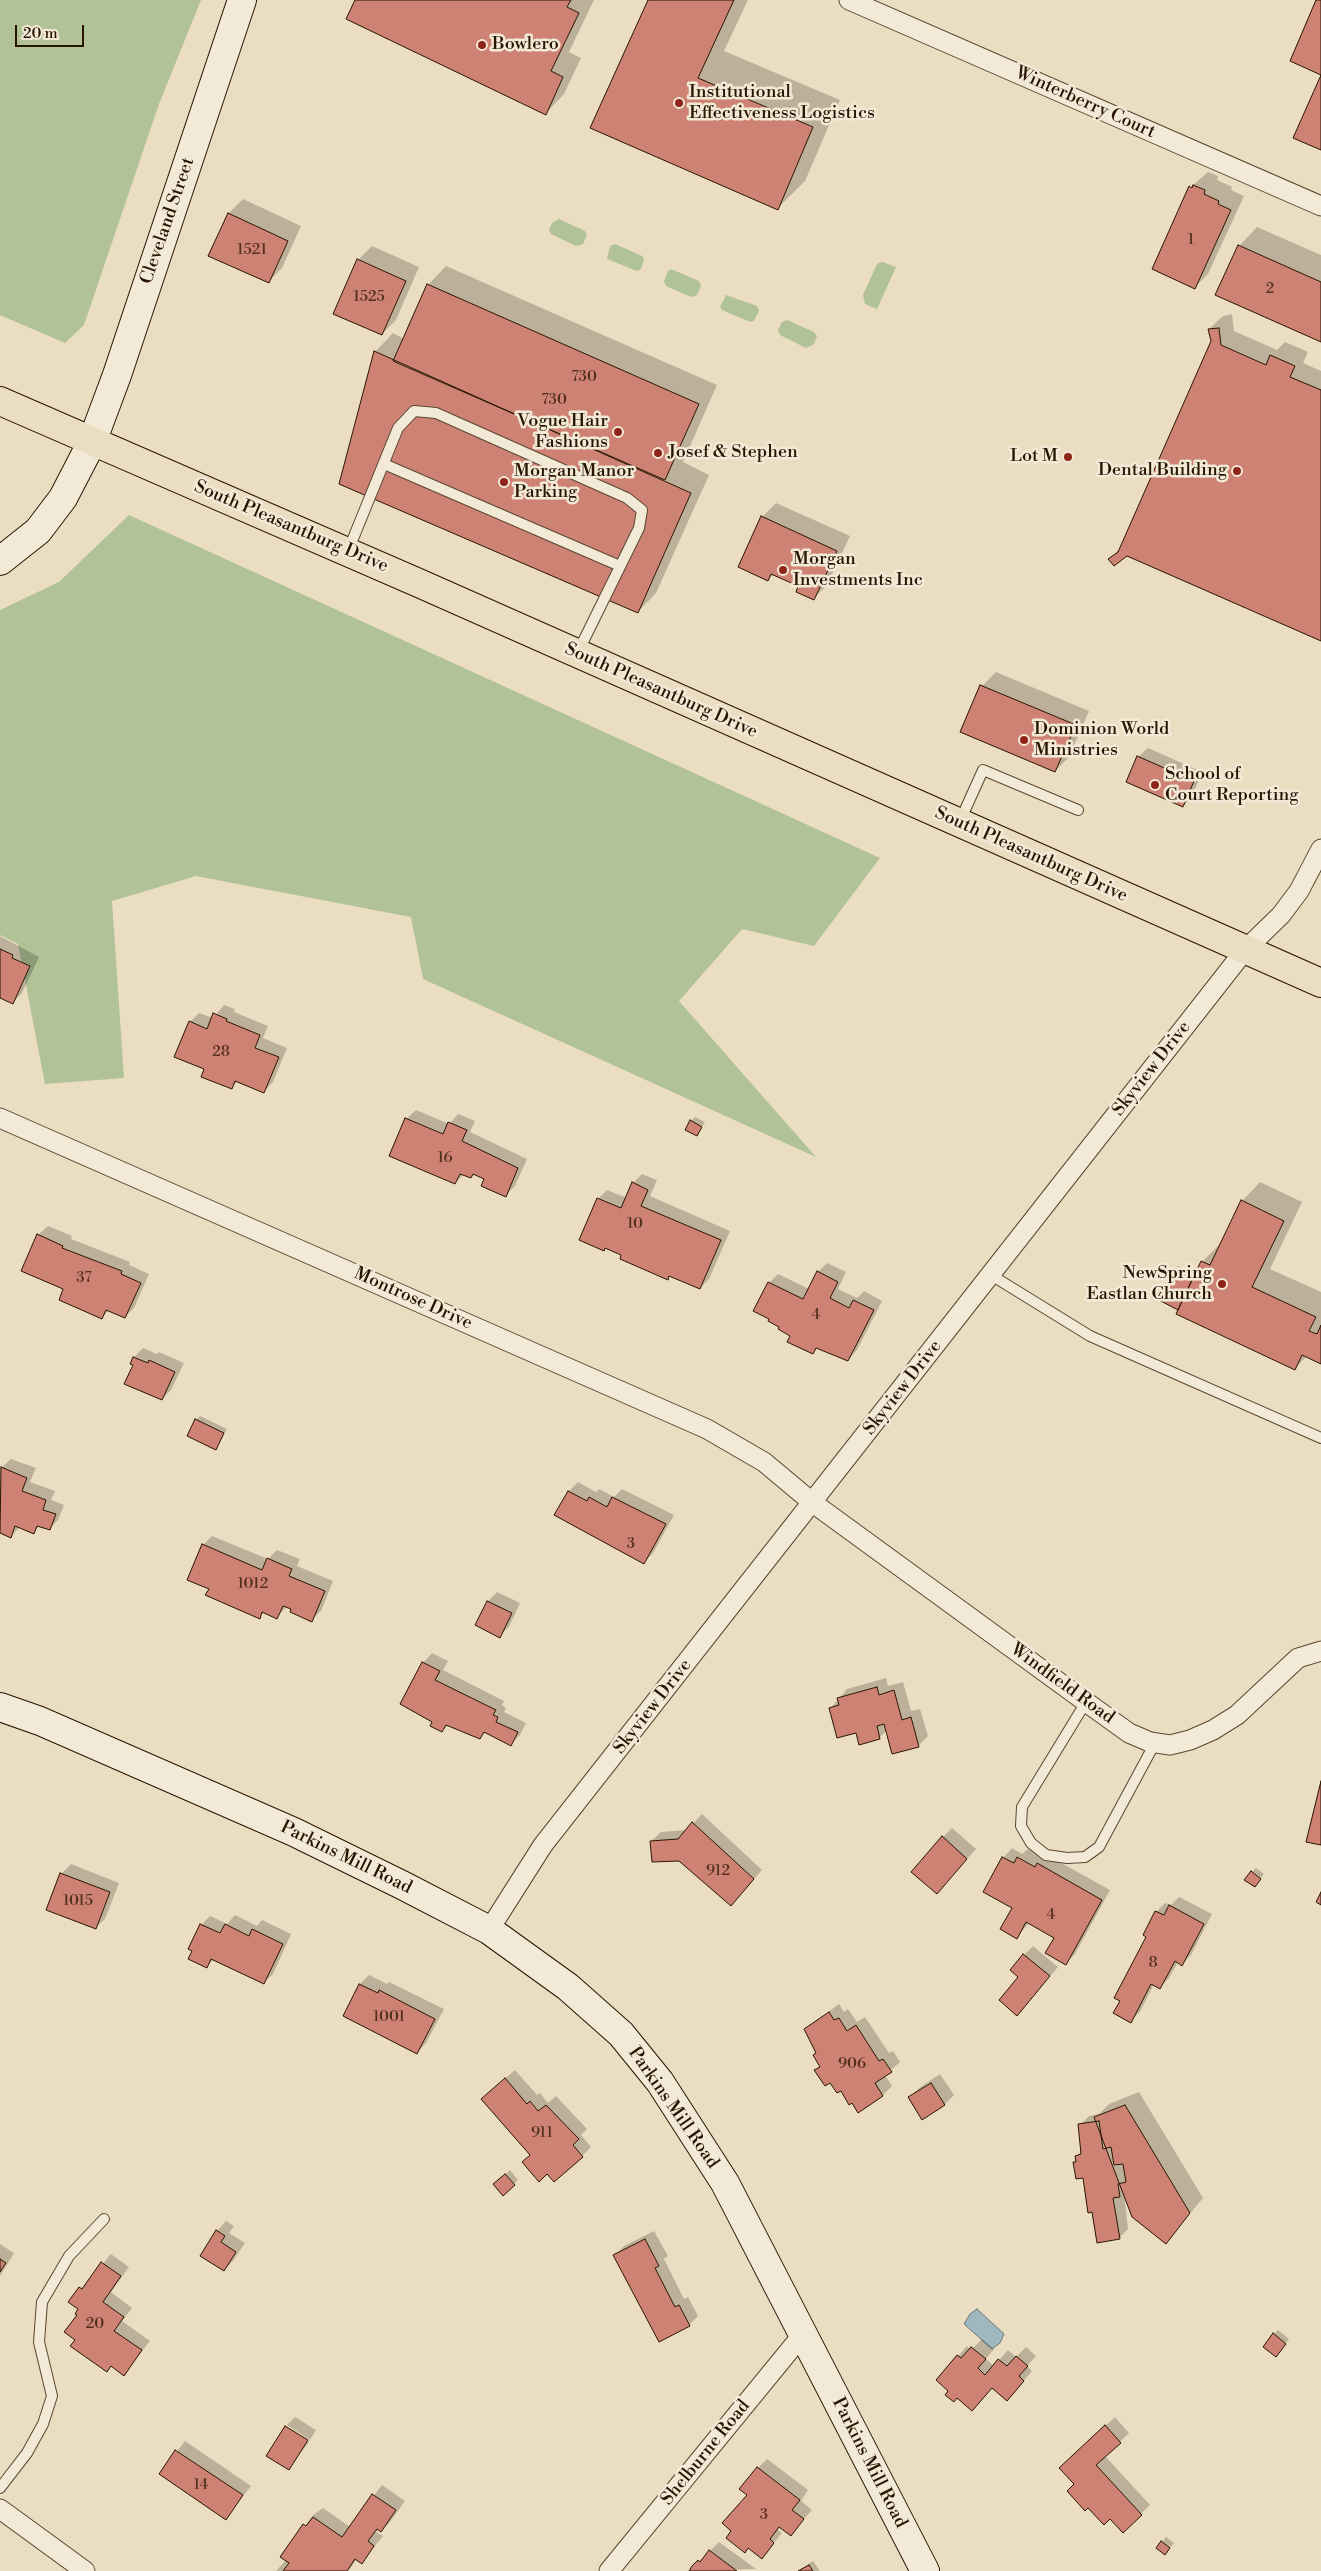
<!DOCTYPE html>
<html>
<head>
<meta charset="utf-8">
<style>
	body { margin:0 }
	#map { position:relative; width:1321px; height:2571px; overflow:hidden; background:#ebddc1; font-family:"Libre Bodoni",serif }
	canvas { display:block }
	.scale { position:absolute; left:15px; top:25px; width:69px; height:22px; box-sizing:border-box; border:2px solid #281500; border-top:0; padding-left:6px; font-size:15px; line-height:18px; white-space:nowrap; color:#281500; -webkit-text-stroke:4px #f2e9d7; paint-order:stroke }
</style>
</head>
<body>
<div id="map">
<canvas width="1321" height="2571"></canvas>
<div class="scale">20 m</div>
</div>
<script>
const ctx = document.querySelector('canvas').getContext('2d');
ctx.lineJoin = 'round';
function paint(path, color) { ctx.fillStyle = color; ctx.fill(path, 'evenodd'); }
const poly = rows => new Path2D(rows.map(r => 'M' + r).join(''));
function stroke(path, color, width, dash) { ctx.strokeStyle = color; ctx.lineWidth = width; ctx.lineCap = dash ? 'butt' : 'round'; ctx.setLineDash(dash || []); ctx.stroke(path); }
function label(font, color, halo, rows, align = 'center') {
  ctx.font = font + ' "Libre Bodoni",serif'; ctx.lineWidth = 5; ctx.setLineDash([]); ctx.textBaseline = 'middle'; ctx.strokeStyle = halo; ctx.fillStyle = color; for (const [text, x, y, turn = 0] of rows) {
    ctx.save(); ctx.translate(x, y); ctx.rotate((+turn || 0) * Math.PI / 180); ctx.textAlign = isNaN(turn) ? turn : align; if (halo) ctx.strokeText(text, 0, 0); ctx.fillText(text, 0, 0); ctx.restore();
  }
}
const green = poly([
	[0,0,201,0,159,104,84,325,65,343,0,315],
	[559,219,585,231,587,235,583,244,576,246,551,234,549,230,552,223],
	[615,244,642,256,644,260,641,269,637,271,607,259,610,246],
	[882,262,896,267,877,309,865,304,863,295,877,264],
	[671,269,699,281,701,286,697,295,691,297,666,286,664,281,668,271],
	[726,295,757,306,759,311,754,321,750,322,722,310,720,307],
	[787,320,814,332,817,336,814,344,806,348,780,335,778,330,782,322],
	[129,515,880,858,814,946,742,929,679,1001,816,1157,423,979,411,917,196,876,112,901,124,1078,45,1084,18,944,0,935,0,610,59,582]
]);
const water = poly([
	[977,2309,1004,2334,1000,2343,992,2349,964,2324,970,2314,977,2309]
]);
const shadow = poly([
	[356,0,594,0,569,52,581,58,564,94,546,113],
	[649,0,748,0,724,51,840,100,805,181,778,208],
	[1208,172,1218,176,1217,180,1232,187,1231,190,1244,196,1208,274,1194,288,1191,187],
	[243,199,301,226,282,268,268,282,210,255,229,213],
	[1257,227,1321,255,1321,341,1239,246],
	[372,246,419,267,396,320,382,334,358,260],
	[446,266,717,385,683,462,709,475,656,593,638,612,375,352,393,333,404,339,428,285],
	[1232,314,1234,331,1277,350,1285,342,1308,352,1303,363,1321,371,1321,640,1127,555,1110,559,1121,547,1212,341,1209,329,1223,316],
	[776,503,850,536,827,585,813,599,800,586,774,574,768,579,762,517],
	[996,672,1089,711,1069,757,1055,771,982,686],
	[1148,748,1202,772,1192,796,1183,806,1138,757],
	[0,936,39,957,22,993,13,1002,0,996],
	[224,1005,235,1009,234,1012,268,1026,263,1038,287,1048,273,1082,264,1091,238,1081,231,1088,206,1068,190,1022,199,1013,213,1018],
	[416,1110,449,1124,458,1114,475,1121,470,1132,527,1159,515,1186,506,1195,486,1178,475,1173,471,1177,464,1174,455,1183,406,1119],
	[695,1117,705,1122,697,1135,691,1121],
	[642,1174,657,1180,650,1196,730,1231,709,1279,700,1288,670,1275,667,1278,623,1255,606,1247,604,1250,598,1199,607,1190,627,1198,633,1183],
	[1260,1182,1302,1202,1270,1269,1321,1292,1321,1363,1307,1356,1295,1368,1180,1309,1174,1271,1178,1266,1196,1276,1202,1262,1221,1243,1242,1201],
	[48,1226,72,1236,71,1239,130,1262,129,1265,149,1274,134,1308,125,1317,109,1310,101,1318,65,1289,38,1235],
	[827,1263,846,1272,838,1289,857,1298,864,1291,882,1301,857,1350,848,1360,818,1347,812,1353,781,1326,769,1283,778,1274,809,1289,818,1272],
	[143,1348,157,1354,159,1352,184,1363,171,1390,162,1399,134,1364,134,1357],
	[200,1416,227,1429,216,1448,196,1420],
	[11,1459,36,1468,30,1482,55,1491,51,1500,64,1505,58,1520,49,1529,40,1526,33,1532,20,1527,11,1536,0,1532,0,1469],
	[578,1482,596,1492,599,1489,614,1497,622,1489,674,1515,653,1553,644,1562,556,1514,569,1491],
	[212,1536,268,1559,277,1550,300,1559,297,1566,333,1581,321,1611,311,1620,287,1606,277,1617,265,1612,259,1617,210,1588,203,1545],
	[497,1592,520,1603,509,1627,499,1636,476,1625,488,1601],
	[432,1653,448,1661,443,1670,504,1701,502,1705,506,1708,504,1712,526,1723,520,1735,511,1744,486,1732,479,1738,448,1725,442,1731,433,1722,423,1663],
	[886,1678,888,1686,903,1682,911,1711,920,1709,928,1736,919,1745,893,1752,887,1730,879,1738,857,1731,831,1708,847,1689],
	[702,1814,762,1870,740,1895,651,1841,661,1832,687,1830],
	[952,1828,976,1849,937,1892,943,1837],
	[1012,1848,1022,1854,1028,1849,1044,1858,1047,1855,1110,1890,1075,1954,1066,1963,1056,1937,1029,1923,1017,1937,1013,1907,985,1891,1003,1858],
	[71,1864,119,1883,105,1919,95,1928,47,1909,62,1873],
	[1256,1868,1264,1874,1259,1881,1252,1872],
	[1179,1897,1212,1914,1191,1955,1182,1964,1178,1962,1169,1978,1160,1987,1154,1984,1140,2012,1130,2021,1148,1937,1156,1912,1165,1903,1171,1905],
	[235,1915,257,1926,262,1920,291,1934,273,1974,263,1983,214,1959,207,1966,201,1925,210,1916,227,1924],
	[1033,1946,1058,1967,1017,2014,1024,1955],
	[369,1975,387,1984,389,1982,444,2009,426,2043,417,2052,344,2016,360,1984],
	[839,2004,844,2012,848,2009,857,2022,865,2017,889,2053,893,2051,900,2062,885,2075,892,2086,883,2095,858,2111,841,2090,816,2071,821,2066,805,2029],
	[515,2070,537,2095,540,2093,548,2103,556,2096,587,2129,581,2135,591,2147,582,2156,531,2155,492,2090],
	[940,2074,954,2095,945,2104,923,2118,909,2098,919,2088],
	[1139,2092,1203,2198,1166,2242,1124,2193,1128,2229,1119,2238,1093,2211,1084,2176,1075,2163,1077,2160,1077,2156,1082,2151,1080,2125,1089,2116,1099,2114,1109,2104],
	[510,2170,518,2180,504,2194,499,2180],
	[226,2221,234,2226,229,2233,245,2243,233,2261,224,2270,202,2255,217,2231],
	[654,2231,668,2256,664,2259,684,2299,688,2297,698,2316,689,2325,615,2255,624,2246],
	[0,2244,14,2253,0,2276],
	[111,2254,129,2267,111,2292,132,2308,122,2321,150,2341,124,2374,77,2340,80,2309,70,2302],
	[1278,2330,1289,2339,1280,2351,1274,2334],
	[982,2339,994,2349,986,2359,994,2366,1008,2350,1016,2357,1026,2347,1036,2356,1027,2366,1032,2371,1016,2390,992,2387,950,2391,937,2380,967,2346,971,2350],
	[295,2417,316,2430,310,2440,287,2425],
	[1115,2417,1129,2433,1105,2456,1150,2505,1123,2531,1076,2484,1070,2459],
	[286,2426,309,2442,289,2468,268,2455],
	[185,2441,251,2486,226,2518,160,2473],
	[767,2459,808,2490,801,2501,812,2510,791,2534,781,2526,778,2530,782,2533,762,2557,749,2547,745,2551,733,2530,758,2468],
	[382,2485,405,2501,390,2522,381,2531,378,2529,376,2532,383,2536,362,2562,357,2559,348,2571,276,2571,286,2560,282,2557,313,2515,323,2508,350,2527],
	[1166,2537,1174,2543,1169,2549,1158,2547],
	[719,2542,756,2569,690,2571],
	[813,2561,820,2571,798,2571]
]);
const building = poly([
	[355,0,571,0,567,7,579,13,551,71,563,77,546,115,346,19,355,0],
	[648,0,734,0,698,78,813,127,778,210,590,128,648,0],
	[1316,0,1321,0,1321,150,1293,138,1321,75,1290,61,1316,0],
	[1193,185,1205,190,1204,194,1219,201,1218,204,1231,210,1195,289,1152,269,1189,186,1192,188,1193,185],
	[228,213,288,241,269,283,208,256,228,213],
	[1238,245,1321,282,1321,342,1215,295,1238,245],
	[357,259,406,281,382,335,333,314,357,259],
	[427,284,699,404,665,480,393,361,427,284],
	[1219,328,1221,345,1266,365,1270,355,1295,366,1290,377,1321,390,1321,641,1127,556,1114,566,1108,559,1118,552,1211,341,1208,329,1219,328],
	[374,351,691,493,638,613,339,484,374,351],
	[761,516,837,551,814,600,796,592,798,586,771,574,768,581,738,567,761,516],
	[980,685,1076,725,1055,772,960,732,980,685],
	[1137,756,1194,781,1183,807,1126,782,1137,756],
	[0,949,13,955,12,958,30,966,13,1004,0,998,0,949],
	[213,1013,227,1019,226,1021,260,1035,255,1048,279,1057,264,1093,235,1081,232,1089,201,1077,204,1069,174,1057,189,1021,207,1029,213,1013],
	[405,1118,443,1134,448,1122,467,1130,462,1141,518,1168,506,1197,481,1186,484,1179,473,1174,471,1178,460,1174,455,1184,389,1156,405,1118],
	[690,1120,702,1127,697,1136,685,1130,690,1120],
	[632,1182,648,1190,641,1206,721,1240,700,1289,669,1276,668,1280,620,1259,621,1255,605,1248,604,1251,579,1240,597,1198,621,1208,632,1182],
	[1241,1200,1284,1221,1252,1287,1316,1317,1309,1331,1317,1334,1321,1325,1321,1364,1302,1355,1295,1370,1176,1314,1201,1261,1210,1265,1241,1200],
	[37,1234,63,1246,62,1248,122,1271,121,1274,141,1283,125,1318,106,1310,102,1319,59,1300,63,1289,21,1271,37,1234],
	[1173,1270,1192,1280,1178,1310,1157,1299,1173,1270],
	[817,1271,838,1282,830,1298,849,1308,853,1300,874,1310,848,1361,816,1348,813,1354,787,1342,790,1336,778,1329,779,1327,768,1321,769,1319,753,1311,768,1282,803,1299,817,1271],
	[133,1357,148,1363,149,1360,175,1372,162,1400,124,1384,133,1365,130,1364,133,1357],
	[195,1419,224,1433,216,1450,187,1436,195,1419],
	[1,1467,27,1478,22,1491,46,1500,43,1510,56,1514,50,1530,37,1526,34,1534,15,1526,11,1538,0,1533,1,1467],
	[568,1491,587,1501,589,1497,607,1507,612,1497,666,1524,644,1564,554,1515,568,1491],
	[202,1544,262,1570,267,1558,292,1569,289,1576,325,1591,312,1622,290,1612,291,1609,283,1606,277,1619,262,1612,260,1619,205,1595,209,1589,187,1580,202,1544],
	[487,1601,512,1613,500,1638,475,1625,487,1601],
	[422,1662,440,1671,435,1680,496,1710,493,1715,498,1717,496,1722,518,1732,511,1746,484,1732,480,1739,446,1725,442,1732,430,1726,432,1722,400,1704,422,1662],
	[877,1687,879,1695,894,1690,902,1720,911,1717,919,1747,892,1754,884,1724,877,1726,880,1739,859,1745,856,1733,837,1738,829,1708,839,1705,837,1698,877,1687],
	[1321,1781,1321,1845,1306,1842,1321,1781],
	[692,1822,754,1879,731,1906,679,1861,652,1862,650,1841,678,1839,692,1822],
	[942,1836,967,1859,937,1894,911,1872,942,1836],
	[1002,1857,1014,1863,1017,1857,1035,1867,1037,1863,1102,1900,1066,1965,1045,1953,1054,1938,1026,1922,1017,1939,1000,1929,1012,1908,983,1892,1002,1857],
	[1251,1871,1261,1879,1255,1887,1244,1880,1251,1871],
	[60,1873,110,1892,96,1929,46,1910,60,1873],
	[1321,1892,1321,1905,1316,1902,1321,1892],
	[1169,1905,1204,1924,1182,1966,1175,1961,1160,1989,1151,1984,1131,2023,1113,2013,1120,2001,1114,1998,1146,1937,1143,1935,1155,1911,1164,1915,1169,1905],
	[200,1924,220,1933,225,1924,249,1936,252,1929,283,1944,264,1984,211,1959,207,1968,188,1959,192,1951,188,1949,200,1924],
	[1023,1954,1050,1976,1017,2016,999,2000,1018,1977,1010,1970,1023,1954],
	[359,1984,378,1993,379,1990,435,2019,417,2054,343,2016,359,1984],
	[829,2012,834,2020,839,2018,847,2031,856,2025,879,2061,883,2059,892,2072,875,2083,883,2096,858,2113,852,2103,849,2105,841,2091,837,2093,830,2083,825,2086,814,2070,820,2067,813,2055,816,2053,804,2029,829,2012],
	[505,2078,527,2104,530,2101,538,2111,546,2105,579,2139,573,2145,583,2157,554,2182,547,2174,539,2182,522,2162,530,2155,481,2099,505,2078],
	[931,2083,945,2105,922,2120,908,2097,931,2083],
	[1125,2105,1190,2213,1166,2244,1132,2217,1094,2117,1125,2105],
	[1099,2121,1103,2149,1111,2147,1114,2165,1123,2164,1126,2182,1118,2184,1120,2197,1113,2198,1120,2239,1097,2243,1092,2212,1088,2213,1083,2178,1076,2179,1073,2162,1076,2162,1075,2156,1081,2154,1078,2124,1099,2121],
	[505,2174,515,2185,503,2196,493,2184,505,2174],
	[216,2230,225,2236,221,2242,236,2252,224,2271,200,2256,216,2230],
	[645,2239,659,2266,655,2268,675,2307,679,2305,690,2326,659,2342,613,2255,645,2239],
	[0,2259,6,2263,0,2272,0,2259],
	[101,2262,121,2276,103,2302,124,2317,114,2331,142,2350,124,2376,111,2366,107,2372,70,2346,75,2340,64,2332,77,2315,75,2314,78,2309,68,2302,79,2287,82,2289,101,2262],
	[1273,2333,1286,2344,1276,2357,1263,2347,1273,2333],
	[971,2347,986,2359,978,2368,985,2375,998,2359,1007,2366,1016,2356,1028,2366,1019,2376,1024,2381,1007,2401,992,2388,972,2411,957,2398,954,2402,945,2395,948,2391,936,2380,957,2355,961,2358,971,2347],
	[1105,2425,1121,2443,1096,2465,1142,2515,1123,2533,1110,2519,1104,2525,1088,2508,1085,2511,1067,2491,1074,2484,1059,2468,1105,2425],
	[285,2426,308,2440,289,2470,266,2456,285,2426],
	[175,2450,243,2495,226,2520,159,2474,175,2450],
	[757,2467,800,2500,792,2510,804,2519,791,2536,779,2527,770,2539,774,2543,762,2559,748,2548,745,2553,726,2538,731,2531,722,2523,747,2495,739,2489,757,2467],
	[372,2494,396,2510,381,2532,377,2529,368,2541,374,2546,362,2564,355,2559,347,2571,283,2571,289,2563,280,2557,303,2524,306,2526,313,2517,342,2537,372,2494],
	[1161,2541,1170,2548,1165,2555,1156,2548,1161,2541],
	[709,2550,737,2571,689,2571,692,2566,698,2560,700,2562,709,2550],
	[809,2565,813,2571,798,2571,809,2565]
]);
const lane = poly([
	[384,464,620,566],
	[348,551,398,428,414,411,436,413,627,498,642,510,639,528,578,652],
	[960,821,983,770,1078,810],
	[991,1275,1090,1336,1321,1438],
	[1086,1702,1022,1807,1021,1826,1031,1843,1046,1855,1067,1858,1085,1857,1099,1847,1155,1743],
	[0,2488,27,2453,43,2424,52,2396,39,2342,42,2302,69,2256,104,2219]
]);
const street = poly([
	[849,0,1321,206],
	[0,1118,707,1429,764,1462,813,1503,1086,1702,1129,1733,1150,1742,1170,1745,1190,1740,1213,1730,1237,1715,1298,1658,1321,1651],
	[489,1930,543,1845,1245,950,1281,915,1299,891,1321,849],
	[0,2509,85,2571],
	[609,2571,803,2334]
]);
const secondary = poly([
	[0,561,38,531,63,498,92,442,117,375,242,0],
	[0,1707,40,1721,294,1832,402,1885,489,1930,568,1987,621,2034,660,2082,725,2183,925,2571]
]);
const primary = poly([
	[0,401,421,584,1321,983]
]);
const markers = [
	[482,45,5,"#8f2418"],
	[679,103,5,"#8f2418"],
	[618,432,5,"#8f2418"],
	[658,453,5,"#8f2418"],
	[1068,457,5,"#8f2418"],
	[1237,471,5,"#8f2418"],
	[504,482,5,"#8f2418"],
	[783,570,5,"#8f2418"],
	[1024,740,5,"#8f2418"],
	[1155,785,5,"#8f2418"],
	[1222,1284,5,"#8f2418"]
];
const numberNames = [
	["1",1191,240],
	["1521",252,250],
	["2",1270,289],
	["1525",369,297],
	["730",584,377],
	["730",554,400],
	["28",221,1052],
	["16",445,1158],
	["10",635,1224],
	["37",84,1278],
	["4",816,1315],
	["3",631,1544],
	["1012",253,1584],
	["912",718,1871],
	["1015",78,1901],
	["4",1051,1915],
	["8",1153,1963],
	["1001",389,2017],
	["906",852,2064],
	["911",542,2133],
	["20",95,2324],
	["14",201,2485],
	["3",764,2515]
];
const poiNames = [
	["Bowlero",492,45],
	["Institutional",689,93],
	["Effectiveness Logistics",689,114],
	["Vogue Hair",608,422,"right"],
	["Fashions",608,443,"right"],
	["Josef & Stephen",668,453],
	["Lot M",1058,457,"right"],
	["Dental Building",1227,471,"right"],
	["Morgan Manor",514,472],
	["Parking",514,493],
	["Morgan",793,560],
	["Investments Inc",793,581],
	["Dominion World",1034,730],
	["Ministries",1034,751],
	["School of",1165,775],
	["Court Reporting",1165,796],
	["NewSpring",1212,1274,"right"],
	["Eastlan Church",1212,1295,"right"]
];
const streetNames = [
	["Winterberry Court",1085,103,24],
	["Cleveland Street",168,221,-71],
	["South Pleasantburg Drive",291,527,23],
	["South Pleasantburg Drive",661,691,24],
	["South Pleasantburg Drive",1031,855,24],
	["Skyview Drive",1152,1069,-52],
	["Montrose Drive",413,1299,24],
	["Skyview Drive",903,1388,-52],
	["Windfield Road",1062,1684,36],
	["Skyview Drive",653,1707,-52],
	["Parkins Mill Road",346,1858,26],
	["Parkins Mill Road",673,2108,55],
	["Shelburne Road",706,2453,-51],
	["Parkins Mill Road",869,2463,63]
];
paint(green, '#b1c297');
paint(water, '#9fb8bf');
stroke(water, '#6f7773', 1);
paint(shadow, '#0003');
paint(building, '#ce8274');
stroke(building, '#281500', 1);
stroke(lane, '#594730', 12);
stroke(street, '#594730', 21);
stroke(secondary, '#281500', 30);
stroke(primary, '#281500', 30);
stroke(lane, '#f2e9d7', 10);
stroke(street, '#f2e9d7', 19);
stroke(secondary, '#f2e9d7', 28);
stroke(primary, '#ebddc1', 28);
for (const [x, y, r, color] of markers) { const dot = new Path2D(); dot.arc(x, y, r, 0, 2 * Math.PI); ctx.fillStyle = color; ctx.fill(dot); stroke(dot, '#f2e9d7', 2); }
label('15px', '#52301d', null, numberNames);
label('18px', '#281500', '#f2e9d7', poiNames, 'left');
label('18px', '#281500', '#f2e9d7', streetNames);
</script>
</body>
</html>
